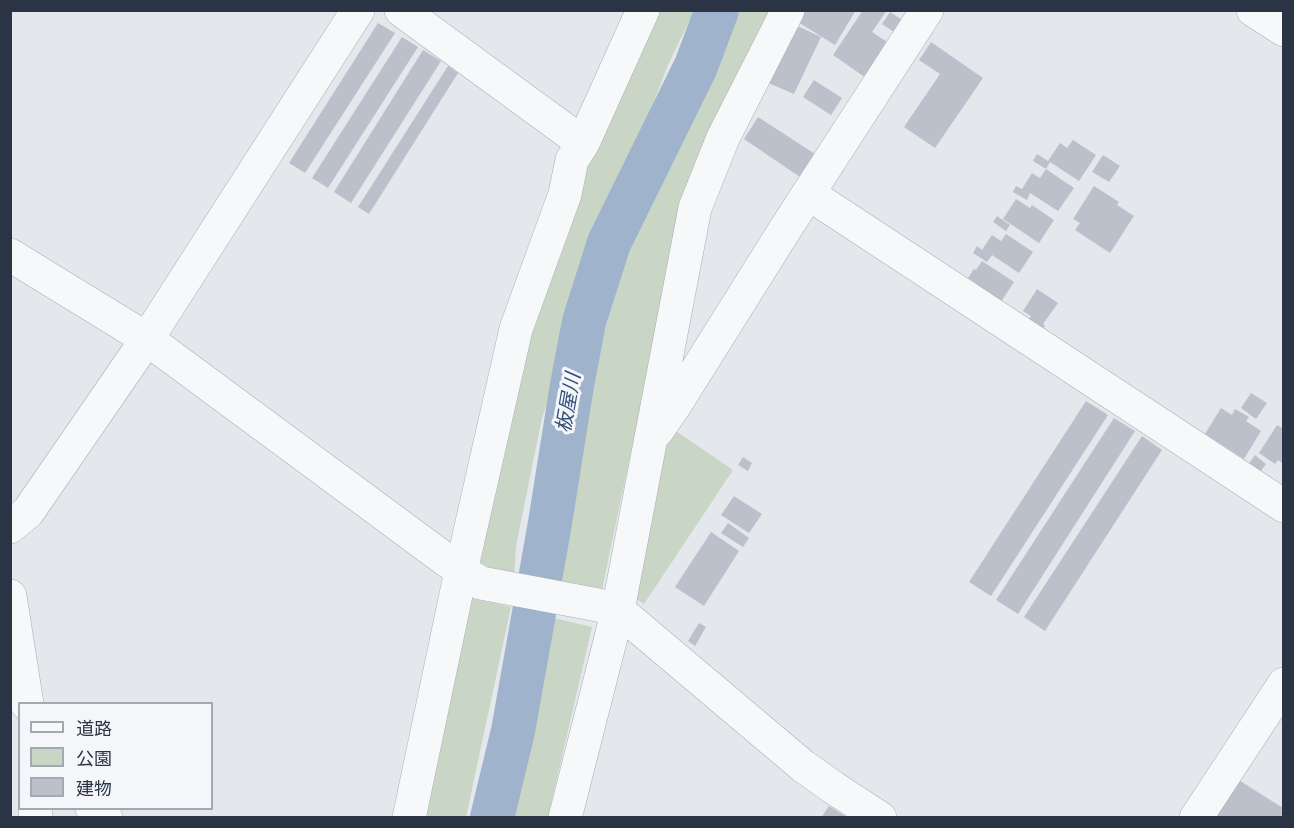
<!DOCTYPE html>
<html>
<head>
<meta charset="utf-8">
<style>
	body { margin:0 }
	#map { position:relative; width:1294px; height:828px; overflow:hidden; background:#e4e7ec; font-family:"Nunito Sans","Noto Sans JP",sans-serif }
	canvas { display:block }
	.frame { position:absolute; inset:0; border:12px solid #2b3445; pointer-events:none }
	.legend { position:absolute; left:18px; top:702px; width:195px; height:108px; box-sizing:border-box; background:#f4f6f9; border:2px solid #a4a8b1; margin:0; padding:8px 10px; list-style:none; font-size:18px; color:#2b3445 }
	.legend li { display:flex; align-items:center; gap:12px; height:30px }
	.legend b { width:30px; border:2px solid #a4a8b1 }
</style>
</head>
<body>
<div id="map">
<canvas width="1294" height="828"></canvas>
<div class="frame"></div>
<ul class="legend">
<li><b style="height:8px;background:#f7f8fa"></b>道路</li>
<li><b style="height:16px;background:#c9d6c5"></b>公園</li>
<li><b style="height:16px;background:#bbc0ca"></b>建物</li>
</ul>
</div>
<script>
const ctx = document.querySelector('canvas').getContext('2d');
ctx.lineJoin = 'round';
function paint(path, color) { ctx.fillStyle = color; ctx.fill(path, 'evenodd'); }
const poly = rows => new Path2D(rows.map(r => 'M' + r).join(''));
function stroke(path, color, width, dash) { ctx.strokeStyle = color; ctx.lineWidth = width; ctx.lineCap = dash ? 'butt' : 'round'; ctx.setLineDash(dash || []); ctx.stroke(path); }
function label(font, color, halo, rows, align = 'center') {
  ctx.font = font + ' "Nunito Sans","Noto Sans JP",sans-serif'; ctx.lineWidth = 6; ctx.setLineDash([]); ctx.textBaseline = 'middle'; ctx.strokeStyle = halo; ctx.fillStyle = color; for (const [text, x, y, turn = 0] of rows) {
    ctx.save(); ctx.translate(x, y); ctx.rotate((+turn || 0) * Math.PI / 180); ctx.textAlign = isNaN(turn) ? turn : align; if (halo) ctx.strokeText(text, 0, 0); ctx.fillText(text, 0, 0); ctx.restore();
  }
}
const green = poly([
	[658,11,694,11,668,65,614,204,542,418,516,546,514,576,479,571,493,459,578,176],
	[737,11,780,11,640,409,601,594,558,585,591,375,628,255,674,146],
	[676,431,733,470,644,604,629,594,653,468],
	[462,596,511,607,466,817,416,818],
	[554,618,592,627,548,817,508,817]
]);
const river = poly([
	[492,818,513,731,550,523,572,385,584,322,609,243,696,66,717,10]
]);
const building = poly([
	[799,10,856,10,835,45,793,19],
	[863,10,887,10,872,32,887,42,873,62,876,64,866,78,833,55],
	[890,12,904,21,897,34,882,24],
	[378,23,395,33,305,173,289,163],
	[793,24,821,37,794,94,766,82],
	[402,37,418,47,328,188,312,178],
	[931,42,983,78,935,148,904,127,940,74,919,60],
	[423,50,441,61,351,203,334,192],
	[448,66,458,73,369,214,358,207],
	[814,80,842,98,831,115,803,97],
	[758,117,815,154,800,177,744,139],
	[1073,140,1096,155,1079,181,1050,162,1046,169,1033,161,1037,154,1048,161,1060,143,1067,148],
	[1103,155,1120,166,1109,182,1092,172],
	[1046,169,1074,188,1058,211,1030,193,1027,200,1013,192,1016,186,1022,189,1032,173,1040,178],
	[1094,186,1119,202,1117,205,1134,216,1110,253,1075,230,1080,223,1073,219],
	[1016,199,1030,208,1032,205,1054,220,1039,243,1003,219],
	[997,216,1010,225,1006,231,993,222],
	[1006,234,1033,252,1019,273,992,255,987,262,973,253,977,246,982,250,992,235,1001,241],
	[982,261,1014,282,999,305,973,288,976,283,968,278,974,269,976,270],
	[1037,289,1058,303,1043,324,1045,326,1040,333,1026,323,1031,316,1023,311],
	[1251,393,1267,403,1256,419,1241,408],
	[1086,401,1108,415,991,596,969,582],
	[1221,408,1232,415,1235,409,1249,417,1246,421,1261,431,1244,459,1205,434],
	[1114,418,1135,431,1018,614,996,600],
	[1277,425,1284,429,1284,464,1278,460,1275,464,1259,453],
	[1142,436,1162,450,1045,631,1024,617],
	[1255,455,1266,464,1260,472,1248,465],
	[743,457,752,463,748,471,738,465],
	[734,496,762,514,749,533,721,515],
	[728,523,749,538,743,547,721,533],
	[711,532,739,551,704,606,675,587],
	[699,623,706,627,695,646,688,641],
	[1237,779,1283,808,1281,811,1284,813,1284,818,1213,818],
	[829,806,848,818,821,818]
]);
const minor = poly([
	[401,10,583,143],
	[1253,10,1284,30],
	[809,194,1284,506],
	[10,255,147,339,461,571,481,583,598,605,618,610,803,766,834,788,880,818],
	[657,431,675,405,784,231,927,10],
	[10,527,28,512,147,339,358,10],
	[10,596,27,704],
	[35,808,36,818],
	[92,808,106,818],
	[409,818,461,571,516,329,565,194,572,160,583,143,643,10],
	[565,818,618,610,695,208,723,138,788,10],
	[1196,818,1284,684]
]);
const waterNames = [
	["板屋川",570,403,-80]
];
paint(green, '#c9d6c5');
stroke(river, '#9fb4cc', 44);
paint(building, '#bbc0ca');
stroke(minor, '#a9aeb7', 34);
stroke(minor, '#f7f8fa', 33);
label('italic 20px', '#34527a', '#f4f6f9', waterNames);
</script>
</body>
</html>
